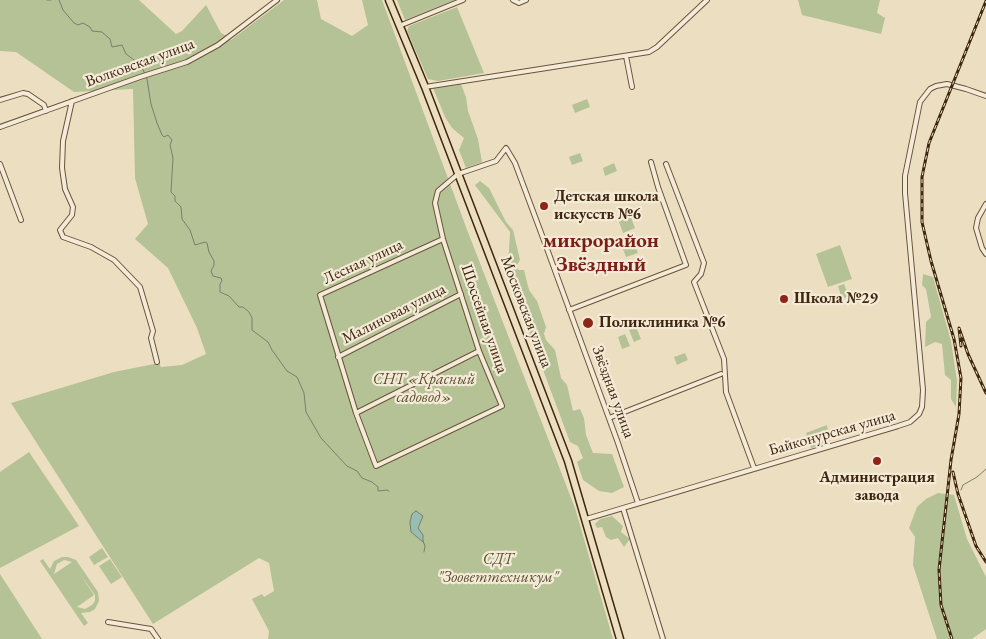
<!DOCTYPE html>
<html>
<head>
<meta charset="utf-8">
<style>
	body { margin:0 }
	canvas { display:block; background:#ecdfc1 }
</style>
</head>
<body>
<canvas width="986" height="639"></canvas>
<script>
const ctx = document.querySelector('canvas').getContext('2d');
ctx.lineJoin = 'round';
function paint(path, color) { ctx.fillStyle = color; ctx.fill(path, 'evenodd'); }
const poly = rows => new Path2D(rows.map(r => 'M' + r).join(''));
function stroke(path, color, width, dash) { ctx.strokeStyle = color; ctx.lineWidth = width; ctx.lineCap = dash ? 'butt' : 'round'; ctx.setLineDash(dash || []); ctx.stroke(path); }
function label(font, color, halo, rows, align = 'center') {
  ctx.font = font + ' "EB Garamond",serif'; ctx.lineWidth = 4.5; ctx.setLineDash([]); ctx.textBaseline = 'middle'; ctx.strokeStyle = halo; ctx.fillStyle = color; for (const [text, x, y, turn = 0] of rows) {
    ctx.save(); ctx.translate(x, y); ctx.rotate((+turn || 0) * Math.PI / 180); ctx.textAlign = isNaN(turn) ? turn : align; if (halo) ctx.strokeText(text, 0, 0); ctx.fillText(text, 0, 0); ctx.restore();
  }
}
const green = poly([
	[0,0,139,0,176,34,182,31,206,5,221,33,227,36,231,40,284,0,317,0,321,19,352,36,368,25,362,0,382,0,466,227,575,508,613,639,268,639,269,631,252,599,262,594,264,597,274,591,269,563,259,558,153,624,11,403,114,372,159,363,161,367,182,365,206,354,197,328,168,268,135,239,148,224,135,178,133,89,74,92,16,52,0,51],
	[416,511,420,522,418,528,423,542,411,532,412,514],
	[397,0,455,0,405,20],
	[798,0,880,0,877,13,885,18,881,34,802,15],
	[457,7,484,73,438,81,428,79,407,31,409,26],
	[461,84,466,97,468,111,478,139,482,162,466,168,459,150,464,138,452,128,445,117,433,88],
	[587,99,590,107,575,113,572,105],
	[580,153,583,161,572,165,569,157],
	[614,163,617,171,605,176,603,168],
	[480,181,489,188,506,222,513,230,520,260,517,265,518,270,524,270,529,290,537,301,546,327,544,334,546,340,555,350,561,378,567,385,573,411,580,409,584,418,586,435,593,453,612,454,624,487,612,493,599,491,583,480,577,462,583,458,578,446,570,442,518,303,518,297,508,267,510,232,475,185],
	[630,215,635,228,623,233,618,219],
	[635,245,638,253,626,257,623,249],
	[840,245,852,279,828,287,816,254],
	[923,274,933,277,951,341,957,381,956,407,951,399,951,380,945,375,942,344,935,342,925,347,926,322,931,317,926,289,922,285],
	[844,284,849,296,842,299,838,286],
	[636,327,641,339,634,342,629,330],
	[625,334,630,346,622,349,618,337],
	[685,353,688,360,677,365,674,357],
	[827,425,830,443,811,448,806,433],
	[29,452,79,526,0,568,0,472],
	[938,493,954,495,967,539,986,577,986,629,972,639,937,639,913,565,915,537,909,528,917,507,926,499],
	[612,516,623,526,621,532,630,539,624,547,618,538,611,540,606,537,602,527,597,528,595,524,600,519],
	[102,548,108,557,94,565,89,557],
	[62,557,68,557,76,560,98,592,99,601,95,609,90,612,81,613,88,623,84,626,40,561,43,559,50,569,54,561],
	[64,560,72,562,54,574,57,564],
	[79,573,95,595,95,601,92,605,85,609,77,607,94,595],
	[110,559,122,577,111,584,99,566],
	[0,574,42,639,0,639]
]);
const water = poly([
	[416,511,423,516,418,528,423,535,423,542,411,532,410,522,412,514,416,511]
]);
const stream = poly([
	[47,0,51,0],
	[59,0,63,10,74,23,78,25,83,23,90,27,92,31,102,32,110,39,112,47,122,45,126,54,141,65,147,79,151,104,157,123,162,135,164,137,168,135,172,140,170,145,173,158,171,192,175,196,175,201,181,207,182,219,190,230,195,245,205,242,207,243,209,252,214,261,214,265,211,271,213,276,221,278,222,281,220,284,220,292,229,296,239,307,243,307,249,312,252,318,252,330,268,342,272,350,287,371,297,377,304,393,306,412,321,438,347,466,357,471,362,478,372,482,378,487,378,491,387,490,389,491],
	[961,490,963,485,977,477,986,469],
	[423,541,425,546,424,552]
]);
const street = poly([
	[513,0,519,3,526,0],
	[399,26,463,0],
	[626,56,632,87],
	[425,87,649,52,657,47,707,0],
	[0,100,23,93,28,94,44,105,46,111],
	[72,101,63,141,62,168,65,189,73,207,72,215,60,230,63,237,91,247,114,260,140,287,153,331,151,338,157,362],
	[0,127,140,77,187,62,218,45,277,0],
	[0,164,21,220],
	[666,164,704,263,701,274,694,282,724,359,726,392,754,468],
	[986,204,978,218,976,228,982,248,986,254],
	[443,239,320,295,356,413,376,466,502,406,479,351,443,239,435,203,438,191,458,174,496,161,506,148,515,163,546,246,618,443,638,503],
	[569,310,686,265,658,187,651,162],
	[338,357,461,294],
	[356,413,479,351],
	[609,418,721,374],
	[623,508,663,639],
	[586,519,898,426,910,422,919,414,922,407,923,390,905,193,905,176,920,102,930,89,936,86,947,84,966,89,986,96],
	[108,622,151,629,158,639]
]);
const primary = poly([
	[389,0,425,87,568,461,620,639]
]);
const rail = poly([
	[961,346,959,328,968,354,986,393],
	[953,472,958,494,976,546,986,562],
	[952,639,941,605,939,570,951,460,959,414,961,378,954,339,931,261,922,222,922,177,929,143,986,1]
]);
const markers = [
	[544,206,5,"#8f2418"],
	[784,299,5,"#8f2418"],
	[588,323,6,"#8f2418"],
	[877,461,5,"#8f2418"]
];
const streetNames = [
	["Волковская улица",140,63,-20],
	["Лесная улица",363,262,-25],
	["Московская улица",526,312,69],
	["Малиновая улица",394,314,-27],
	["Шоссейная улица",484,319,71],
	["Звёздная улица",613,392,70],
	["Байконурская улица",832,433,-16]
];
const poiNames = [
	["Детская школа",554,197],
	["искусств №6",554,215],
	["Школа №29",794,299],
	["Поликлиника №6",599,323],
	["Администрация",877,478,"center"],
	["завода",877,496,"center"]
];
const parkNames = [
	["СНТ «Красный",424,380],
	["садовод»",424,398],
	["СДТ",498,560],
	["\"Зооветтехникум\"",498,578]
];
const districtNames = [
	["микрорайон",601,241],
	["Звёздный",601,265]
];
paint(green, '#b5c295');
paint(water, '#99bdb0');
stroke(water, '#75816f', 1);
stroke(stream, '#75816f', 1);
stroke(street, '#6a543a', 6);
stroke(primary, '#3f260d', 9);
stroke(street, '#f3ead7', 4);
stroke(primary, '#ecdfc1', 6);
stroke(rail, '#3f260d', 3);
stroke(rail, '#f3ead7', 1, [4]);
for (const [x, y, r, color] of markers) { const dot = new Path2D(); dot.arc(x, y, r, 0, 2 * Math.PI); ctx.fillStyle = color; ctx.fill(dot); stroke(dot, '#f3ead7', 2); }
label('16px', '#3f260d', '#f3ead7', streetNames);
label('bold 16px', '#3f260d', '#f3ead7', poiNames, 'left');
label('italic 16px', '#5c4d2f', '#f3ead7', parkNames);
label('bold 21px', '#7a1f14', '#f3ead7', districtNames);
</script>
</body>
</html>
